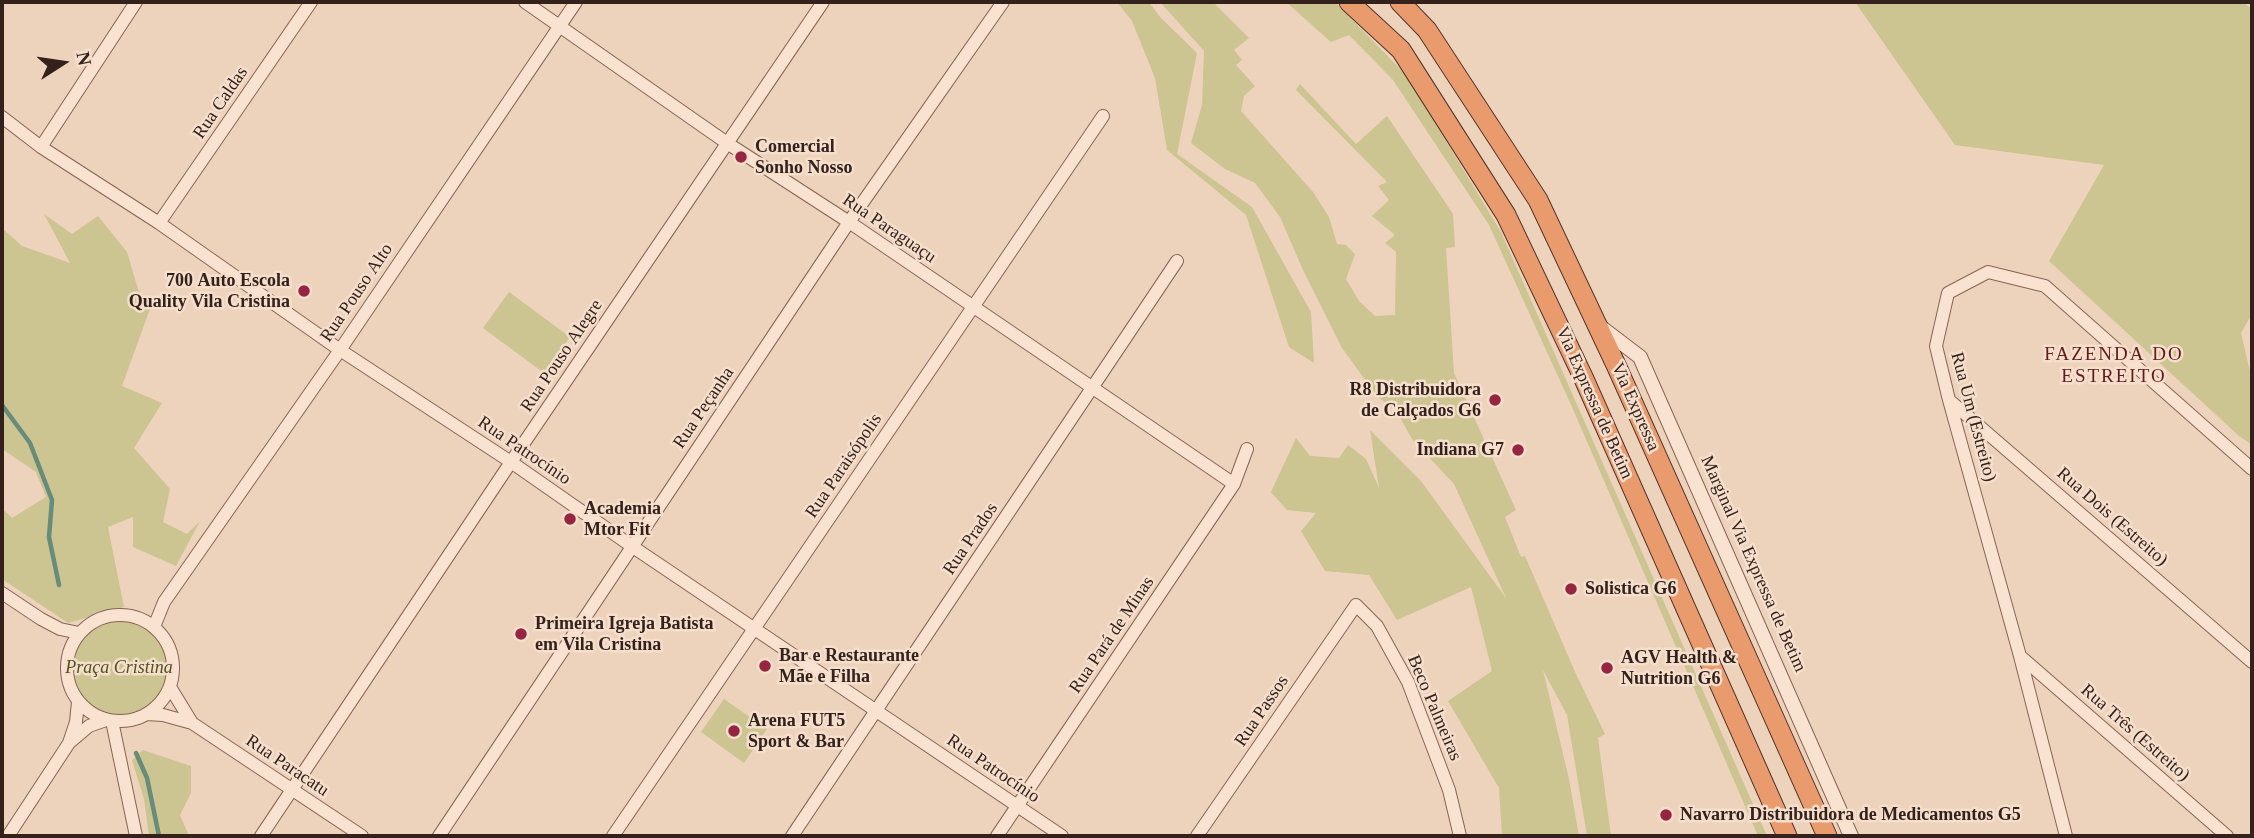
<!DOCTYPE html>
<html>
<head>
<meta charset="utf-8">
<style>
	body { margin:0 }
	#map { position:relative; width:2254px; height:838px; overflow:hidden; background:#eed3bc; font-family:Georgia,serif }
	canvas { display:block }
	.frame { position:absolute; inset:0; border:4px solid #34211b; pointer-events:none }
	.north { position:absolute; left:28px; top:28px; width:70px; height:70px; -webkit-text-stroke:5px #f5dfcc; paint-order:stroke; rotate:78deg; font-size:19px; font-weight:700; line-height:28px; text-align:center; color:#34211b }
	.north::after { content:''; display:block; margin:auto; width:24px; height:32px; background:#34211b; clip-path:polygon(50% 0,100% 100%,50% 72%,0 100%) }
</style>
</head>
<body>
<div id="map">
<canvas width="2254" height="838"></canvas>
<div class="frame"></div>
<div class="north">N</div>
</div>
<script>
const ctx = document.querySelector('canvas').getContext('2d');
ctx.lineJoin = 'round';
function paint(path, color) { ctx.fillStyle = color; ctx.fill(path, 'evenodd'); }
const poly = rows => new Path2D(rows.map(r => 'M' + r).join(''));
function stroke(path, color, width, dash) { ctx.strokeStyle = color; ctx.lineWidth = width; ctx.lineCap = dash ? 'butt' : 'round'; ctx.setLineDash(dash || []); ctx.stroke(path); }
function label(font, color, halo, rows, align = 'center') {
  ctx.font = font + ' Georgia,serif'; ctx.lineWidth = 5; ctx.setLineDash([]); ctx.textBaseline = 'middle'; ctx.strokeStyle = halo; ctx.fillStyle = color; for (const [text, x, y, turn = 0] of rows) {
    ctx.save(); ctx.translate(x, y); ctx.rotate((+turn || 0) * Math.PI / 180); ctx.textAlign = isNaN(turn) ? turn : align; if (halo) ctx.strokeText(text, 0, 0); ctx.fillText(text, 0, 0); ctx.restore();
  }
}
const green = poly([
	[1117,2,1149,2,1160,17,1197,53,1177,154,1252,207,1311,312,1314,363,1289,347,1246,215,1167,150,1155,78,1132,21],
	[1160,2,1213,2,1249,38,1234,50,1242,60,1236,65,1255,86,1244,96,1241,111,1313,192,1329,217,1337,244,1346,245,1355,254,1346,279,1359,301,1375,316,1395,315,1396,252,1385,243,1395,235,1372,216,1389,200,1378,186,1387,182,1296,90,1300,84,1356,144,1387,116,1453,214,1455,247,1446,248,1454,373,1516,510,1505,517,1521,557,1525,556,1576,674,1605,734,1598,738,1611,836,1587,836,1567,715,1543,670,1569,779,1579,836,1502,836,1499,788,1448,701,1492,671,1471,587,1397,620,1369,575,1325,571,1301,531,1316,513,1287,510,1271,492,1296,438,1310,456,1339,458,1348,445,1366,459,1379,488,1370,430,1421,481,1506,598,1454,484,1412,439,1397,412,1377,396,1342,348,1303,270,1280,217,1255,183,1225,169,1191,143,1202,105,1204,51],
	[1286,2,1335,2,1406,75,1501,232,1767,836,1758,836,1572,407,1489,225,1393,80,1349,35,1331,42],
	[1855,2,2243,2,2252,9,2252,314,2241,333,2252,380,2252,445,2239,436,2049,261,2104,165,1955,145],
	[44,214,72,234,98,216,127,252,138,289,150,309,122,386,162,403,134,448,170,489,163,522,187,534,200,521,176,566,133,547,133,517,108,527,124,607,68,623,2,579,2,508,12,518,46,497,36,472,2,449,2,228,22,246,70,263],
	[509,292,570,337,544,373,483,328],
	'71 668a48 48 0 1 1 96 0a48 48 0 1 1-96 0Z',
	[724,699,767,729,744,763,701,732],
	[143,750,191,766,191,793,180,815,189,836,149,836,144,799,132,760]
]);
const stream = poly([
	[2,405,30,443,52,500,49,537,59,585],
	[136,753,147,778,159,836]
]);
const minor = poly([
	[525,2,727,143,849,222,1234,484],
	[2,117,41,147,159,223,340,350,511,462,633,547,1062,836],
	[41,147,136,2],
	[159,223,311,2],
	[1949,400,2252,662],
	[2,593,41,619,60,629,79,633],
	'67 668a53 53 0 1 1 106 0a53 53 0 1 1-106 0Z',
	[154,627,164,602,340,350,576,2],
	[2020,656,2227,836],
	[170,687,192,723],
	[146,714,163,715,192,723,362,836],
	[112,721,136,836],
	[69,743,89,726,106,720],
	[8,836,69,743,76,722,78,702],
	[261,836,511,462,823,2],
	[439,836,849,222,1003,2],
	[613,836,1103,116],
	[792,836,1177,261],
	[997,836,1234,484,1247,449],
	[1197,836,1356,605,1377,626,1408,682,1449,790,1460,836],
	[2066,836,2020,656,1949,400,1936,346,1948,293,1988,272,2045,286,2252,469]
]);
const tertiary = poly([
	[1598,325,1640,357,1851,836]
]);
const trunk = poly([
	[1349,2,1401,50,1506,215,1584,379,1787,836],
	[1400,2,1427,30,1538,200,1616,365,1827,836]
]);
const markers = [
	[741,157,7,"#952541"],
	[304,291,7,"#952541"],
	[1495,400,7,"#952541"],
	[1518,450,7,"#952541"],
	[570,519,7,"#952541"],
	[1571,589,7,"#952541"],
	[521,634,7,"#952541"],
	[765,666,7,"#952541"],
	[1607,668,7,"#952541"],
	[734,731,7,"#952541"],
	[1666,815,7,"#952541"]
];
const streetNames = [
	["Rua Caldas",221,103,-56],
	["Rua Paraguaçu",889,229,34],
	["Rua Pouso Alto",357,293,-56],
	["Rua Pouso Alegre",562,356,-56],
	["Via Expressa de Betim",1594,403,66],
	["Via Expressa",1635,407,66],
	["Rua Peçanha",704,408,-56],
	["Rua Um (Estreito)",1973,417,75],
	["Rua Patrocínio",524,451,34],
	["Rua Paraisópolis",844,466,-56],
	["Rua Dois (Estreito)",2112,517,41],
	["Rua Prados",971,539,-56],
	["Marginal Via Expressa de Betim",1753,564,66],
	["Rua Pará de Minas",1112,635,-56],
	["Beco Palmeiras",1434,708,67],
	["Rua Passos",1262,711,-56],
	["Rua Três (Estreito)",2135,733,41],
	["Rua Paracatu",287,766,34],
	["Rua Patrocínio",993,769,34]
];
const poiNames = [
	["Comercial",755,147],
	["Sonho Nosso",755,168],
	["700 Auto Escola",290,281,"right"],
	["Quality Vila Cristina",290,302,"right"],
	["R8 Distribuidora",1481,390,"right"],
	["de Calçados G6",1481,411,"right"],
	["Indiana G7",1504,450,"right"],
	["Academia",584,509],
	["Mtor Fit",584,530],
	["Solistica G6",1585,589],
	["Primeira Igreja Batista",535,624],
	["em Vila Cristina",535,645],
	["Bar e Restaurante",779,656],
	["Mãe e Filha",779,677],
	["AGV Health &",1621,658],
	["Nutrition G6",1621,679],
	["Arena FUT5",748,721],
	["Sport & Bar",748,742],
	["Navarro Distribuidora de Medicamentos G5",1680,815]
];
const parkNames = [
	["Praça Cristina",119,668]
];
const neighbourhoodNames = [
	["FAZENDA DO",2114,355],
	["ESTREITO",2114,377]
];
paint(green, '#ccc491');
stroke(stream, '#688c7a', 4.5);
stroke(minor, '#866456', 14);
stroke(tertiary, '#866456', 16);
stroke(trunk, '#53342b', 21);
stroke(minor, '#f9e2cf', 12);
stroke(tertiary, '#f9e2cf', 14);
stroke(trunk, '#ea9b6e', 19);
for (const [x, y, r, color] of markers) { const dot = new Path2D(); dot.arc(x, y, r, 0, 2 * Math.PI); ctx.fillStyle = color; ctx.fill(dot); stroke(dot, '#f5dfcc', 2.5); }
label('18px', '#34211b', '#f5dfcc', streetNames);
label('bold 18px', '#34211b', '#f5dfcc', poiNames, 'left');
label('italic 18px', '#515121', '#f5dfcc', parkNames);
ctx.letterSpacing = '2px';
label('19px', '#621a1c', '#f5dfcc', neighbourhoodNames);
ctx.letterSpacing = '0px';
</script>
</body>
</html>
